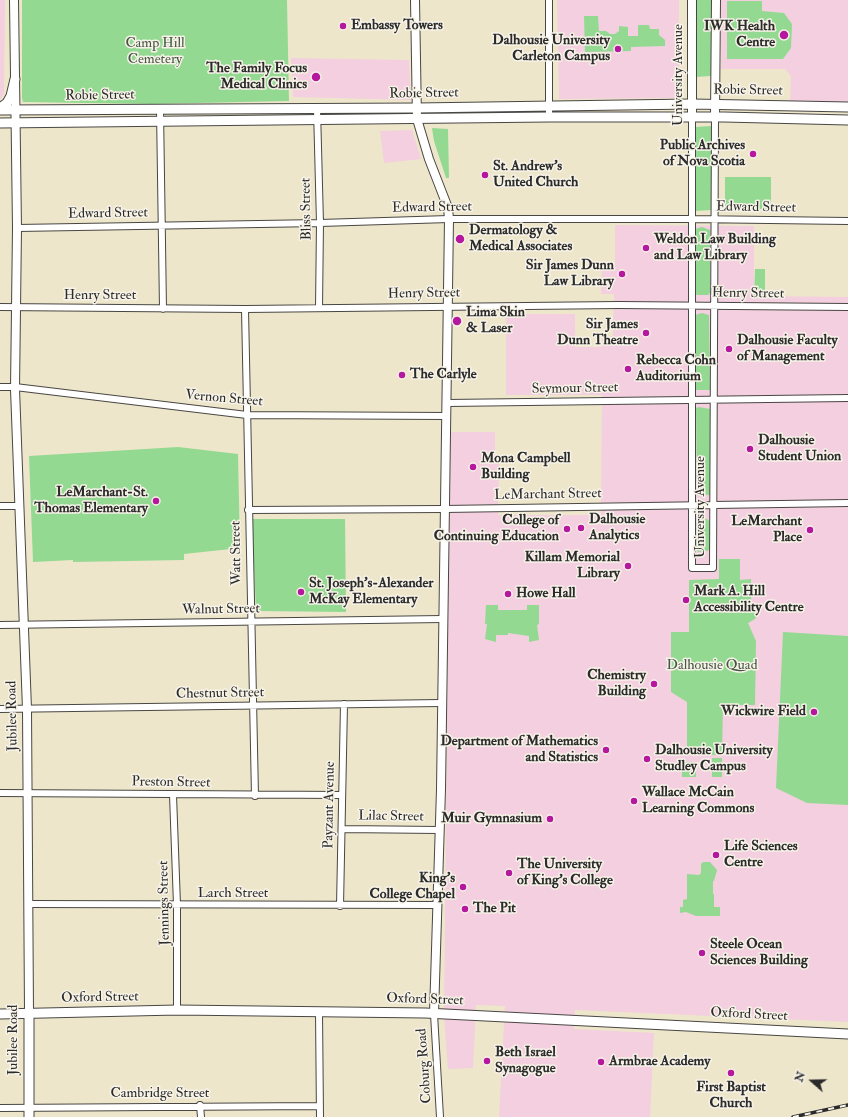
<!DOCTYPE html>
<html>
<head>
<meta charset="utf-8">
<style>
	body { margin:0 }
	#map { position:relative; width:848px; height:1117px; overflow:hidden; background:#eee6cb; font-family:"IM FELL Double Pica",serif }
	canvas { display:block }
	.north { position:absolute; left:792px; top:1061px; width:40px; height:40px; -webkit-text-stroke:3px #f7f3e8; paint-order:stroke; rotate:290deg; font-size:11px; font-weight:700; line-height:16px; text-align:center; color:#2b2b2b }
	.north::after { content:''; display:block; margin:auto; width:14px; height:18px; background:#2b2b2b; clip-path:polygon(50% 0,100% 100%,50% 72%,0 100%) }
</style>
</head>
<body>
<div id="map">
<canvas width="848" height="1117"></canvas>
<div class="north">N</div>
</div>
<script>
const ctx = document.querySelector('canvas').getContext('2d');
ctx.lineJoin = 'round';
function paint(path, color) { ctx.fillStyle = color; ctx.fill(path, 'evenodd'); }
const poly = rows => new Path2D(rows.map(r => 'M' + r).join(''));
function stroke(path, color, width, dash) { ctx.strokeStyle = color; ctx.lineWidth = width; ctx.lineCap = dash ? 'butt' : 'round'; ctx.setLineDash(dash || []); ctx.stroke(path); }
function label(font, color, halo, rows, align = 'center') {
  ctx.font = font + ' "IM FELL Double Pica",serif'; ctx.lineWidth = 3; ctx.setLineDash([]); ctx.textBaseline = 'middle'; ctx.strokeStyle = halo; ctx.fillStyle = color; for (const [text, x, y, turn = 0] of rows) {
    ctx.save(); ctx.translate(x, y); ctx.rotate((+turn || 0) * Math.PI / 180); ctx.textAlign = isNaN(turn) ? turn : align; if (halo) ctx.strokeText(text, 0, 0); ctx.fillText(text, 0, 0); ctx.restore();
  }
}
const built = poly([
	[0,0,5,0,4,93,0,100],
	[557,0,679,0,679,98,559,99],
	[721,0,848,0,848,103,790,103,791,76,785,69,721,69],
	[291,58,409,60,411,100,293,97],
	[412,130,421,159,384,163,380,131],
	[615,225,754,226,754,296,848,297,848,1022,575,1010,574,1029,654,1033,650,1117,499,1117,505,1006,476,1005,473,1068,448,1069,444,1017,450,432,495,432,495,455,499,455,498,515,601,515,602,395,506,395,506,314,575,314,575,347,602,347,602,336,613,336,614,294,601,294,602,264,615,264]
]);
const green = poly([
	[22,0,287,0,289,101,151,104,23,102,22,98],
	[695,0,711,0,711,76,695,77],
	[727,1,762,1,762,11,784,13,792,24,791,48,783,59,727,59],
	[584,16,598,16,599,31,606,31,610,34,615,34,619,31,619,26,628,27,628,36,638,36,638,25,649,25,650,29,659,29,659,35,665,40,665,46,631,47,631,51,585,52],
	[711,126,711,210,695,211,695,127],
	[432,128,448,129,449,178,446,178,434,141],
	[725,177,771,177,771,209,725,209],
	[702,227,710,230,710,293,708,295,697,295,695,293,695,229],
	[755,269,765,269,765,296,754,296],
	[702,313,709,315,710,390,695,390,695,315],
	[699,407,710,409,711,493,709,495,697,494,696,408],
	[178,447,238,454,240,548,184,554,184,560,73,562,73,560,33,562,29,456],
	[252,519,345,519,346,612,256,611],
	[697,519,707,519,709,521,710,549,707,551,698,552,696,548],
	[719,559,740,559,740,580,751,579,751,606,758,606,758,614,755,619,748,623,756,641,755,705,723,705,722,755,687,755,687,702,671,692,671,632,689,632,689,580,719,579],
	[486,605,498,605,498,610,527,610,527,605,539,605,539,624,537,625,539,640,529,642,529,636,508,633,508,635,496,635,496,642,485,639,487,624,485,624],
	[783,632,848,636,848,805,807,803,776,788],
	[712,758,722,758,722,777,712,777],
	[682,762,696,762,696,777,682,777],
	[703,862,710,862,717,870,714,881,713,881,713,894,714,894,714,907,720,907,720,916,696,916,686,912,680,913,680,907,683,907,683,900,687,899,687,874,699,875,701,873,701,864]
]);
const minor = poly([
	[549,0,549,117],
	[317,109,320,223,319,308],
	[160,110,163,309],
	[692,117,692,568,713,568,715,117],
	[17,228,320,223,449,219,691,219,848,221],
	[0,307,245,309,619,305,848,307],
	[245,309,255,796],
	[0,387,15,387,247,415,447,416],
	[447,403,848,398],
	[0,506,18,506],
	[248,510,444,509,848,503],
	[0,625,443,619],
	[0,709,441,703],
	[0,793,342,795],
	[173,795,177,905,177,1010],
	[342,829,439,830],
	[28,904,438,905],
	[340,906,344,704],
	[319,1012,320,1117],
	[434,1014,440,1117],
	[200,1105,201,1117],
	[0,1108,320,1106]
]);
const tertiary = poly([
	[14,0,17,228,15,389,27,709,29,1013],
	[415,0,417,119,429,159,448,208,449,219,441,789,434,1014],
	[692,0,692,117],
	[715,117,716,0]
]);
const secondary = poly([
	[0,108,7,103,11,96,15,79],
	[0,110,417,108,692,104,848,107],
	[0,123,549,117,724,117,848,120],
	[29,1013,29,1117],
	[0,1014,177,1010,425,1013,848,1034]
]);
const rail = poly([
	[793,1117,848,1105]
]);
const markers = [
	[343,26,4,"#b5179e"],
	[784,35,5,"#b5179e"],
	[618,49,4,"#b5179e"],
	[316,77,5,"#b5179e"],
	[753,154,4,"#b5179e"],
	[485,175,4,"#b5179e"],
	[460,239,5,"#b5179e"],
	[646,248,4,"#b5179e"],
	[622,274,4,"#b5179e"],
	[457,321,5,"#b5179e"],
	[646,333,4,"#b5179e"],
	[729,349,4,"#b5179e"],
	[628,369,4,"#b5179e"],
	[402,375,4,"#b5179e"],
	[750,449,4,"#b5179e"],
	[473,467,4,"#b5179e"],
	[156,501,4,"#b5179e"],
	[581,528,4,"#b5179e"],
	[567,529,4,"#b5179e"],
	[810,530,4,"#b5179e"],
	[628,566,4,"#b5179e"],
	[301,592,4,"#b5179e"],
	[508,594,4,"#b5179e"],
	[686,600,4,"#b5179e"],
	[654,684,4,"#b5179e"],
	[814,712,4,"#b5179e"],
	[606,750,4,"#b5179e"],
	[647,759,4,"#b5179e"],
	[634,801,4,"#b5179e"],
	[550,819,4,"#b5179e"],
	[716,855,4,"#b5179e"],
	[509,873,4,"#b5179e"],
	[463,887,4,"#b5179e"],
	[465,909,4,"#b5179e"],
	[702,953,4,"#b5179e"],
	[487,1061,4,"#b5179e"],
	[601,1062,4,"#b5179e"],
	[731,1073,4,"#b5179e"]
];
const poiNames = [
	["Embassy Towers",351,26],
	["IWK Health",775,27,"right"],
	["Centre",775,43,"right"],
	["Dalhousie University",610,41,"right"],
	["Carleton Campus",610,57,"right"],
	["The Family Focus",307,69,"right"],
	["Medical Clinics",307,85,"right"],
	["Public Archives",745,146,"right"],
	["of Nova Scotia",745,162,"right"],
	["St. Andrew's",493,167],
	["United Church",493,183],
	["Dermatology &",469,231],
	["Medical Associates",469,247],
	["Weldon Law Building",654,240],
	["and Law Library",654,256],
	["Sir James Dunn",614,266,"right"],
	["Law Library",614,282,"right"],
	["Lima Skin",466,313],
	["& Laser",466,329],
	["Sir James",638,325,"right"],
	["Dunn Theatre",638,341,"right"],
	["Dalhousie Faculty",737,341],
	["of Management",737,357],
	["Rebecca Cohn",636,361],
	["Auditorium",636,377],
	["The Carlyle",410,375],
	["Dalhousie",758,441],
	["Student Union",758,457],
	["Mona Campbell",481,459],
	["Building",481,475],
	["LeMarchant-St.",148,493,"right"],
	["Thomas Elementary",148,509,"right"],
	["Dalhousie",589,520],
	["Analytics",589,536],
	["College of",559,521,"right"],
	["Continuing Education",559,537,"right"],
	["LeMarchant",802,522,"right"],
	["Place",802,538,"right"],
	["Killam Memorial",620,558,"right"],
	["Library",620,574,"right"],
	["St. Joseph's-Alexander",309,584],
	["McKay Elementary",309,600],
	["Mark A. Hill",694,592],
	["Accessibility Centre",694,608],
	["Howe Hall",516,594],
	["Chemistry",646,676,"right"],
	["Building",646,692,"right"],
	["Wickwire Field",806,712,"right"],
	["Department of Mathematics",598,742,"right"],
	["and Statistics",598,758,"right"],
	["Dalhousie University",655,751],
	["Studley Campus",655,767],
	["Wallace McCain",642,793],
	["Learning Commons",642,809],
	["Muir Gymnasium",542,819,"right"],
	["Life Sciences",724,847],
	["Centre",724,863],
	["The University",517,865],
	["of King's College",517,881],
	["King's",455,879,"right"],
	["College Chapel",455,895,"right"],
	["The Pit",473,909],
	["Steele Ocean",710,945],
	["Sciences Building",710,961],
	["Beth Israel",495,1053],
	["Synagogue",495,1069],
	["Armbrae Academy",609,1062],
	["First Baptist",731,1088,"center"],
	["Church",731,1104,"center"]
];
const parkNames = [
	["Camp Hill",155,44],
	["Cemetery",155,60],
	["Dalhousie Quad",712,666]
];
const streetNames = [
	["University Avenue",679,75,-90],
	["Robie Street",748,91,1],
	["Robie Street",424,94,-1],
	["Robie Street",100,96,-1],
	["Edward Street",432,208,-1],
	["Edward Street",756,208,1],
	["Bliss Street",307,209,-91],
	["Edward Street",108,214,-1],
	["Henry Street",424,294,-1],
	["Henry Street",748,294,1],
	["Henry Street",100,296],
	["Seymour Street",575,389,-1],
	["Vernon Street",224,399,5],
	["LeMarchant Street",548,495,-1],
	["University Avenue",701,507,-90],
	["Watt Street",237,553,-91],
	["Walnut Street",221,610,-1],
	["Chestnut Street",220,694,-1],
	["Jubilee Road",13,716,-91],
	["Preston Street",171,783,1],
	["Payzant Avenue",330,805,-89],
	["Lilac Street",391,817,1],
	["Larch Street",233,894],
	["Jennings Street",165,903,-91],
	["Oxford Street",100,998,-1],
	["Oxford Street",425,1000,2],
	["Oxford Street",749,1015,3],
	["Jubilee Road",14,1040,-90],
	["Coburg Road",425,1066,-94],
	["Cambridge Street",160,1094]
];
paint(built, '#f3cfdf');
paint(green, '#94d992');
stroke(minor, '#484743', 8);
stroke(tertiary, '#484743', 10);
stroke(secondary, '#484743', 11);
stroke(minor, '#fff', 6);
stroke(tertiary, '#fff', 8);
stroke(secondary, '#fff', 9);
stroke(rail, '#2b2b2b', 3.5);
stroke(rail, '#f7f3e8', 2, [6]);
for (const [x, y, r, color] of markers) { const dot = new Path2D(); dot.arc(x, y, r, 0, 2 * Math.PI); ctx.fillStyle = color; ctx.fill(dot); stroke(dot, '#f7f3e8', 1.5); }
label('bold 14px', '#2b2b2b', '#f7f3e8', poiNames, 'left');
label('14px', '#455645', '#f7f3e8', parkNames);
label('14px', '#2b2b2b', '#f7f3e8', streetNames);
</script>
</body>
</html>
